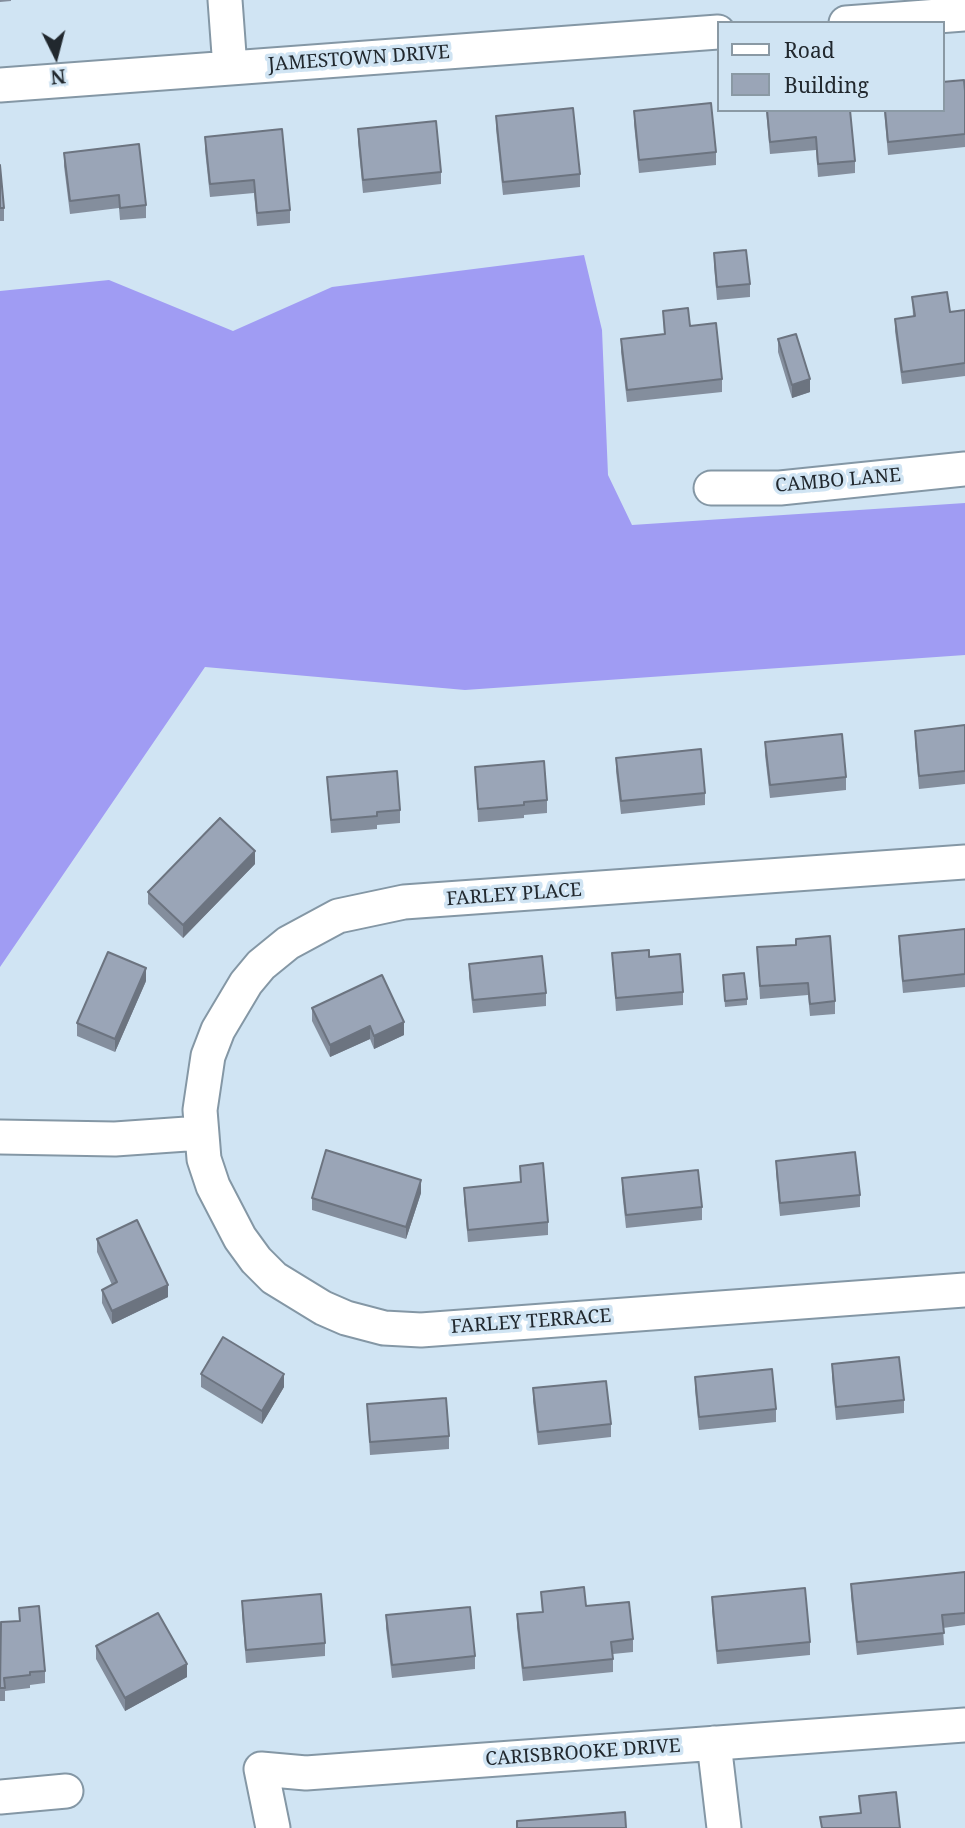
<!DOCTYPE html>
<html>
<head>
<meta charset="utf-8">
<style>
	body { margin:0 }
	#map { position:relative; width:965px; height:1828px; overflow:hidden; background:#d0e4f3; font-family:"Noto Serif",serif }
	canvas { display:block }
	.legend { position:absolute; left:717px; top:21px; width:228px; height:91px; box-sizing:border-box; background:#d0e4f3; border:2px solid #8a99a4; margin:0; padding:9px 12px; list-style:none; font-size:21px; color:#21282e }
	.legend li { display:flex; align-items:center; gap:14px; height:35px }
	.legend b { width:35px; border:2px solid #8a99a4 }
	.north { position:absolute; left:21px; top:21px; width:70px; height:70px; -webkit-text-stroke:5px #d0e4f3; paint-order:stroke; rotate:174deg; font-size:19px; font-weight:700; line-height:28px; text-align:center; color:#21282e }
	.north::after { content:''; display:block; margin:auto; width:24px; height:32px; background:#21282e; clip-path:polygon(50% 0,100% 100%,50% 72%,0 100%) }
</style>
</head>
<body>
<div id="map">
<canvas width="965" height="1828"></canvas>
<ul class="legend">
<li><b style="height:9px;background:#fff"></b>Road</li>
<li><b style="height:19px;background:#9aa5b7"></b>Building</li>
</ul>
<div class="north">N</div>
</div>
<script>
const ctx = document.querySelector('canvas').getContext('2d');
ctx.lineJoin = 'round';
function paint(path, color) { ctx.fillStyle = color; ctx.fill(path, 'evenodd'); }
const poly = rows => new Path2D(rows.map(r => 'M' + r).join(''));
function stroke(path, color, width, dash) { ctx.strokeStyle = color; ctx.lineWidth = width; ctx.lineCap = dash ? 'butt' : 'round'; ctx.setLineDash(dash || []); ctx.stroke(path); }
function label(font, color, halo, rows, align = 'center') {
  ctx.font = font + ' "Noto Serif",serif'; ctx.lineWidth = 7; ctx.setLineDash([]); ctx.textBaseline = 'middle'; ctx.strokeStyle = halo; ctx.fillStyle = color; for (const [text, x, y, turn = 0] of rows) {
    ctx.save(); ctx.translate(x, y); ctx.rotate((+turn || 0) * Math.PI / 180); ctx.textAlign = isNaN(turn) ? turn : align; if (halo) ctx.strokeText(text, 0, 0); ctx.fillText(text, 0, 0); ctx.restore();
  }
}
const forest = poly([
	[584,255,602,330,608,475,632,525,965,503,965,655,465,690,205,667,0,967,0,291,109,280,233,331,332,287]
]);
const street = poly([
	[225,0,230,68],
	[846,23,965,14],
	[0,85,718,32],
	[711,488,780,488,965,469],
	[965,862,404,902,338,916,288,943,261,965,246,983,218,1030,208,1056,200,1110,204,1159,213,1186,240,1238,256,1260,274,1278,323,1308,346,1318,384,1328,421,1330,965,1290],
	[0,1137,115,1139,201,1133],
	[714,1743,724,1828],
	[0,1797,66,1791],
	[273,1828,261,1769,306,1773,965,1725]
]);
const wall = poly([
	[0,0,11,0,11,1,0,2],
	[965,91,965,147,888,155,884,110,942,110],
	[766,110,850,110,855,161,855,173,818,177,816,150,770,154],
	[634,111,716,152,716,165,639,173,634,124],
	[496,116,580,174,580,187,503,195,496,129],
	[358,129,441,172,441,184,363,193,358,142],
	[205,137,290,210,290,223,257,226,254,193,210,197,205,150],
	[64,153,146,205,146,218,120,220,119,208,70,214,64,166],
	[0,165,4,208,4,221,0,221],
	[714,253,750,284,750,297,717,300,714,266],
	[912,297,950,312,965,310,965,376,902,384,895,331,895,319,913,316],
	[663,311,690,326,722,379,722,392,627,402,621,352,621,339,664,334],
	[778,339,810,392,792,398,778,352],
	[965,725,965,784,919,789,915,743,915,731],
	[765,742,846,777,846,790,770,798,765,755],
	[616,758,705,793,705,805,621,814,616,771],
	[475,767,547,800,547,813,524,815,524,818,478,822],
	[327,777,400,810,400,823,377,825,377,829,331,833],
	[255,864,183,938,148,904,148,892],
	[965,929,965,987,903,993,899,949,899,936],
	[757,947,835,1001,835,1014,810,1016,808,995,760,999],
	[612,953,649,957,683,992,683,1005,616,1011],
	[469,964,546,993,546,1006,473,1013,469,977],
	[723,975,747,999,747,1005,725,1007],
	[146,981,115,1052,77,1036,77,1023],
	[312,1008,404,1035,374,1049,370,1039,330,1057,312,1021],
	[776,1161,860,1195,860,1207,780,1216,776,1173],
	[520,1166,548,1222,548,1235,468,1242,464,1200,464,1188,520,1182],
	[622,1178,702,1207,702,1220,626,1228,622,1191],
	[421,1193,406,1239,312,1210,312,1198],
	[97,1239,168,1297,112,1324,102,1303,102,1290,112,1285,97,1252],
	[832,1364,904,1400,904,1413,836,1420,832,1377],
	[201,1374,284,1387,262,1424,201,1387],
	[695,1377,776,1409,776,1422,699,1430,695,1390],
	[533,1388,611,1424,611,1437,538,1445,533,1401],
	[367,1404,449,1436,449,1449,370,1455],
	[965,1572,965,1625,943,1628,944,1645,857,1655,851,1596,851,1584],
	[541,1592,586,1606,633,1639,633,1652,613,1654,613,1672,523,1681,517,1627,517,1614,542,1612],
	[712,1597,810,1642,810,1655,717,1664,712,1610],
	[242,1601,325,1643,325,1656,246,1663,242,1614],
	[19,1608,45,1671,45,1683,30,1685,30,1688,5,1691,5,1701,0,1701,0,1626,19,1621],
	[386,1615,475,1656,475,1669,392,1678,386,1628],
	[96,1646,187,1677,125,1711,96,1659]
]);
const shadedWall = poly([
	[810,379,810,392,792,398,792,385],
	[255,851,255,864,183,938,183,925],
	[146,968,146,981,115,1052,115,1039],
	[404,1022,404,1035,374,1049,374,1036],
	[370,1026,370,1039,330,1057,330,1045],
	[421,1180,421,1193,406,1239,406,1227],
	[168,1285,168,1297,112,1324,112,1311],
	[284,1374,284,1387,262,1424,262,1411],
	[187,1664,187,1677,125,1711,125,1698]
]);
const building = poly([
	[964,80,965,91,965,134,888,142,885,110,942,110,942,82,964,80],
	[711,103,716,152,639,160,634,111,711,103],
	[573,108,580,174,503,182,496,116,573,108],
	[767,110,850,110,855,161,818,164,816,137,770,142,767,110],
	[436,121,441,172,363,180,358,129,436,121],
	[282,129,290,210,257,213,254,180,210,184,205,137,282,129],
	[139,144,146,205,120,208,119,195,70,201,64,153,139,144],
	[0,165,4,208,0,208,0,165],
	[746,250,750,284,717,287,714,253,746,250],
	[947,292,950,312,965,310,965,363,902,372,895,319,915,316,912,297,947,292],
	[688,308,690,326,716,323,722,379,627,390,621,339,665,334,663,311,688,308],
	[796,334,810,379,792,385,778,339,796,334],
	[965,725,965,771,919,776,915,731,965,725],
	[842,734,846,777,770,785,765,742,842,734],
	[701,749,705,793,621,801,616,758,701,749],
	[544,761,547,800,524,802,524,805,478,809,475,767,544,761],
	[397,771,400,810,377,812,377,816,331,820,327,777,397,771],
	[220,818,255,851,183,925,148,892,220,818],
	[965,929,965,974,903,981,899,936,965,929],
	[830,936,835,1001,810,1004,808,983,760,986,757,947,796,945,796,939,830,936],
	[649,950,649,957,680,954,683,992,616,998,612,953,649,950],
	[108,952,146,968,115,1039,77,1023,108,952],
	[542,956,546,993,473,1000,469,964,542,956],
	[744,973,747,999,725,1001,723,975,744,973],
	[382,975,404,1022,374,1036,370,1026,330,1045,312,1008,382,975],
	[326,1150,421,1180,406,1227,312,1198,326,1150],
	[855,1152,860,1195,780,1203,776,1161,855,1152],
	[543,1163,548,1222,468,1230,464,1188,521,1182,520,1166,543,1163],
	[698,1170,702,1207,626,1215,622,1178,698,1170],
	[137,1220,168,1285,112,1311,102,1290,117,1282,97,1239,137,1220],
	[223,1337,284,1374,262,1411,201,1374,223,1337],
	[899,1357,904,1400,836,1407,832,1364,899,1357],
	[772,1369,776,1409,699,1417,695,1377,772,1369],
	[606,1381,611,1424,538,1432,533,1388,606,1381],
	[446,1398,449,1436,370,1442,367,1404,446,1398],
	[965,1572,965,1613,942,1615,944,1633,857,1642,851,1584,965,1572],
	[584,1587,586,1606,629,1602,633,1639,611,1642,613,1659,523,1668,517,1614,543,1612,541,1592,584,1587],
	[805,1588,810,1642,717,1651,712,1597,805,1588],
	[321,1594,325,1643,246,1650,242,1601,321,1594],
	[39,1606,45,1671,30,1672,30,1675,4,1678,5,1688,0,1688,1,1622,20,1621,19,1608,39,1606],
	[470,1607,475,1656,392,1665,386,1615,470,1607],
	[158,1613,187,1664,125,1698,96,1646,158,1613],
	[896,1792,900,1828,822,1828,820,1817,861,1813,859,1796,896,1792],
	[625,1812,626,1828,517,1828,517,1821,625,1812]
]);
const streetNames = [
	["JAMESTOWN DRIVE",359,59,-4],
	["CAMBO LANE",838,481,-5],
	["FARLEY PLACE",514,895,-4],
	["FARLEY TERRACE",531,1322,-4],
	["CARISBROOKE DRIVE",583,1753,-4]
];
paint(forest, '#a09cf3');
stroke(street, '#8497a5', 37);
stroke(street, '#fff', 33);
paint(wall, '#848e9d');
paint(shadedWall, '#6c7480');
paint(building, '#9aa5b7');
stroke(building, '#6c7480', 2);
label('19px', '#21282e', '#d0e4f3', streetNames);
</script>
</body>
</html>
